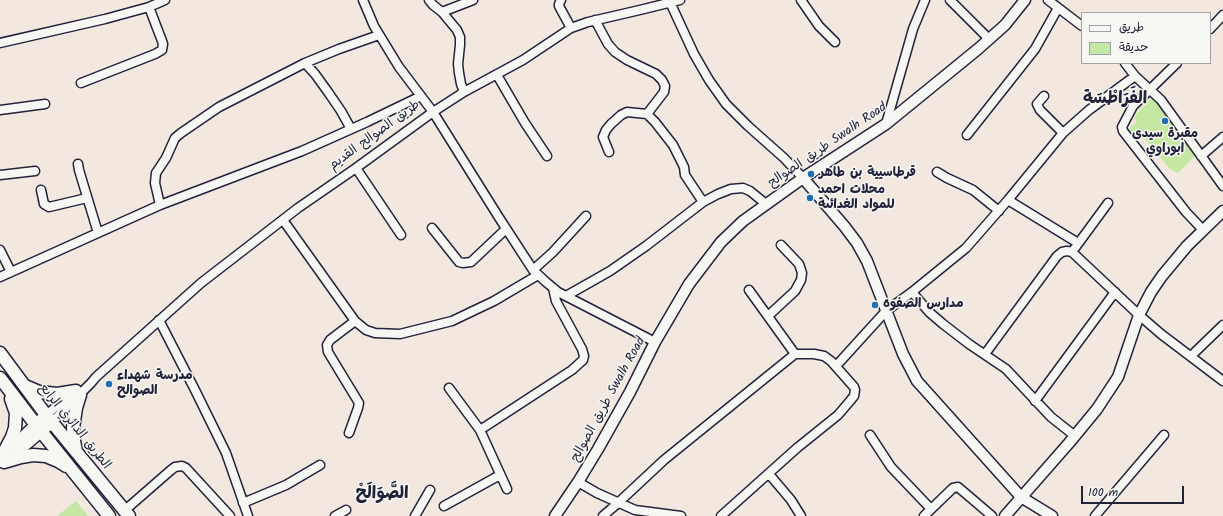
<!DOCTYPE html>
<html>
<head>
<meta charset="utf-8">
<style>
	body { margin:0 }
	#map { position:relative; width:1223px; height:516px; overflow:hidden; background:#f3e8e0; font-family:Kalam,"Playpen Sans Arabic",sans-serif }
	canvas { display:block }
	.legend { position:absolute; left:1081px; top:12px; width:130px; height:52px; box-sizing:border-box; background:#f6f6f2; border:1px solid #a1a1a9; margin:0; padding:5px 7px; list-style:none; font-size:12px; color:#22223b }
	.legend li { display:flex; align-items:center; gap:8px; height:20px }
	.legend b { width:20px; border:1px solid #a1a1a9 }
	.scale { position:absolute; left:1081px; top:486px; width:103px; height:18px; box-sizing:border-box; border:2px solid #22223b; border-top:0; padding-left:5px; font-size:12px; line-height:14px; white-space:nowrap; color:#22223b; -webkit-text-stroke:3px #f6f6f2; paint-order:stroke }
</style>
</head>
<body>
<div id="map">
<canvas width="1223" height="516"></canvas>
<ul class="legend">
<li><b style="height:5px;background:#f6f6f2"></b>طريق</li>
<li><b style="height:11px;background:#c4e8a2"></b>حديقة</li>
</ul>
<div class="scale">100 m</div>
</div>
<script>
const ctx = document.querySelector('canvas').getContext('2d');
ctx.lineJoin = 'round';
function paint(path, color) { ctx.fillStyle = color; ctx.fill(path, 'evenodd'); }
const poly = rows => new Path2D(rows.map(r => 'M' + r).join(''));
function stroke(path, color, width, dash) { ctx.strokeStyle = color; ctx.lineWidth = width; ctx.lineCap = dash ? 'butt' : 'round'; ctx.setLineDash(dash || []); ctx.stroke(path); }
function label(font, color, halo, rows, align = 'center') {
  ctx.font = font + ' Kalam,"Playpen Sans Arabic",sans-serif'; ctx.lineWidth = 3; ctx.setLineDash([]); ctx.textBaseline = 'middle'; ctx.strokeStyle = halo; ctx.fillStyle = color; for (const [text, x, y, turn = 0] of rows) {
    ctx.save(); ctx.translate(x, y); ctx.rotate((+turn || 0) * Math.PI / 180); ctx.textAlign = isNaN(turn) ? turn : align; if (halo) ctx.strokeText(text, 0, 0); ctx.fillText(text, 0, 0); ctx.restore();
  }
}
const green = poly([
	[1152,97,1197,154,1178,173,1170,169,1146,140,1138,137,1129,129,1137,121,1134,118,1137,113],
	[76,501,88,516,57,516]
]);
const minor = poly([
	[363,0,374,26,388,49,399,67,433,112,498,216,533,270,546,282,558,292,655,342],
	[429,0,433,5,442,12,457,30,460,37,460,45,458,64,459,73,461,84,464,92],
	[561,0,559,4,559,6,571,28],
	[669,0,694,54,709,80,726,104,748,126,784,158,803,178],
	[801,0,819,26,835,42],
	[950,0,989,39],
	[1048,0,1082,26],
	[442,12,473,0],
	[595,20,608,44,615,52,627,60,656,74,662,80,665,86,664,92,647,114],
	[1210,29,1223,15],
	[0,43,105,19,149,7,165,0],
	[305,63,315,74,328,92,341,111,351,129],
	[1125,63,1135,76,1161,100,1223,186],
	[1177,63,1133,106,1122,127,1123,131,1186,212,1203,230],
	[497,75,525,123,547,156],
	[81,83,155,54,162,50,163,44,162,41,149,7],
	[1044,96,1037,104,1040,110,1063,133],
	[0,110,45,104],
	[886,124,913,29,925,0],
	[967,135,1035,49,1058,8],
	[609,152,603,137,606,130,611,124,621,115,627,112,647,114,655,122,673,145,684,167,685,175,703,202],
	[1201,156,1223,137],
	[78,164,79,170,98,233],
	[356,168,401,235],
	[937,172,947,178,973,190,999,211],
	[0,175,35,171],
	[41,190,44,204,49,207,87,198],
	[1008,200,1078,243],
	[160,205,155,183,156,173,166,158,175,138,181,133,219,107,305,63,339,49,379,35],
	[283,220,355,321,366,330,375,333,400,334,452,321,494,301,538,275],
	[432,228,459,262,463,263,471,262,506,229],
	[0,250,11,272],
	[1072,252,1139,315,1161,334,1223,381],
	[533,270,553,252,586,216],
	[0,277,160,205,302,151,367,122,421,96],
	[749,290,795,354],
	[912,292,929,312,943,324,969,344,1006,369,1051,417,1075,436],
	[566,296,610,271,646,246,703,202,718,194,731,189,743,188,750,191,766,204],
	[768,316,795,291,801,280,802,273,799,264,781,245],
	[159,320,195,390,226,453,248,516],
	[985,354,1057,256,1062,252,1067,251,1072,252,1108,203],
	[1191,356,1223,325],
	[836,366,886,311,912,292,966,248,1008,200,1063,133,1089,110,1135,76],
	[449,388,480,430,507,489],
	[1035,401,1115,292],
	[46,415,74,392],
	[52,422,91,383,96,377,201,283,298,208,356,168,433,112,464,92,523,60,571,28,588,22,644,9,680,0],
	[480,430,572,370,583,360,584,356,582,349,556,301,553,288],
	[349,433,358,408,359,403,328,352,327,345,330,340,355,321],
	[870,435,891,467,931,509],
	[769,474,791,500,801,516],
	[578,482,597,493,635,510,681,516],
	[243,503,286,485,320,465],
	[444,506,500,475],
	[124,511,171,470,175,467,182,466,186,468,230,516],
	[335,516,346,510],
	[415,516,430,490],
	[603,516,618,503,664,460,795,354,814,354,824,356,831,361,854,387,855,390,854,396,850,401,838,415,797,448,721,516],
	[924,516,953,488,958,487,992,516],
	[1095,516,1164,435]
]);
const tertiary = poly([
	[803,178,845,227,857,243,867,261,903,354,917,381,1021,497,1052,516],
	[555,516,578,482,598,449,630,392,655,342,689,284,721,242,743,221,803,178,886,124,978,49,1005,25,1025,0],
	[1005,516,1069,443,1097,409,1118,377,1139,315,1151,292,1162,276,1187,246,1223,211]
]);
const secondary = poly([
	[16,444,46,415],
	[6,461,52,422]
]);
const primary = poly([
	[0,353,46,415,129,516],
	[0,378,36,425,109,516],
	[25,386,39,392,57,394,76,391],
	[76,451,74,441,73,428,76,408,80,395],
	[1,458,12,437,15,428,16,413,11,399],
	[4,462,21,457,33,455,46,456,58,461,66,466]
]);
const markers = [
	[1165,121,4,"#1f6fb2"],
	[811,174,4,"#1f6fb2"],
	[810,198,4,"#1f6fb2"],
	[875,305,4,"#1f6fb2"],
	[109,384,4,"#1f6fb2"]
];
const poiNames = [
	["مقبرة سيدى",1165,135,"center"],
	["ابوراوي",1165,150,"center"],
	["قرطاسيية بن طاهر",819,174],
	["محلات احمد",818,191],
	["للمواد الغدائىة",818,206],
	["مدارس الصفوه",883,305],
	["مدرسة شهداء",117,377],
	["الصوالح",117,392]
];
const streetNames = [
	["طريق الصوالح القديم",375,136,-36],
	["طريق الصوالح Swalh Road",828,146,-34],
	["طريق الصوالح Swalh Road",609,400,-61],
	["الطريق الدائري الرابع",74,427,51]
];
const districtNames = [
	["الفَرَاطْسَة",1115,100],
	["الصَّوَالَحْ",382,495]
];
paint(green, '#c4e8a2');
stroke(minor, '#22223b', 11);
stroke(tertiary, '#22223b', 13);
stroke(secondary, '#22223b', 14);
stroke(primary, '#22223b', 15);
stroke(minor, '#f6f6f2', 8);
stroke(tertiary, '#f6f6f2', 10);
stroke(secondary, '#f6f6f2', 11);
stroke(primary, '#f6f6f2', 12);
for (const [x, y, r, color] of markers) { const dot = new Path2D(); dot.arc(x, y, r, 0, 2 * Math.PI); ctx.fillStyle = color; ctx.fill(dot); stroke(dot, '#f6f6f2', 1.5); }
label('bold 13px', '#22223b', '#f6f6f2', poiNames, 'left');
label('13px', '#22223b', '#f6f6f2', streetNames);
label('bold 17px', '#22223b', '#f6f6f2', districtNames);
</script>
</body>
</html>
